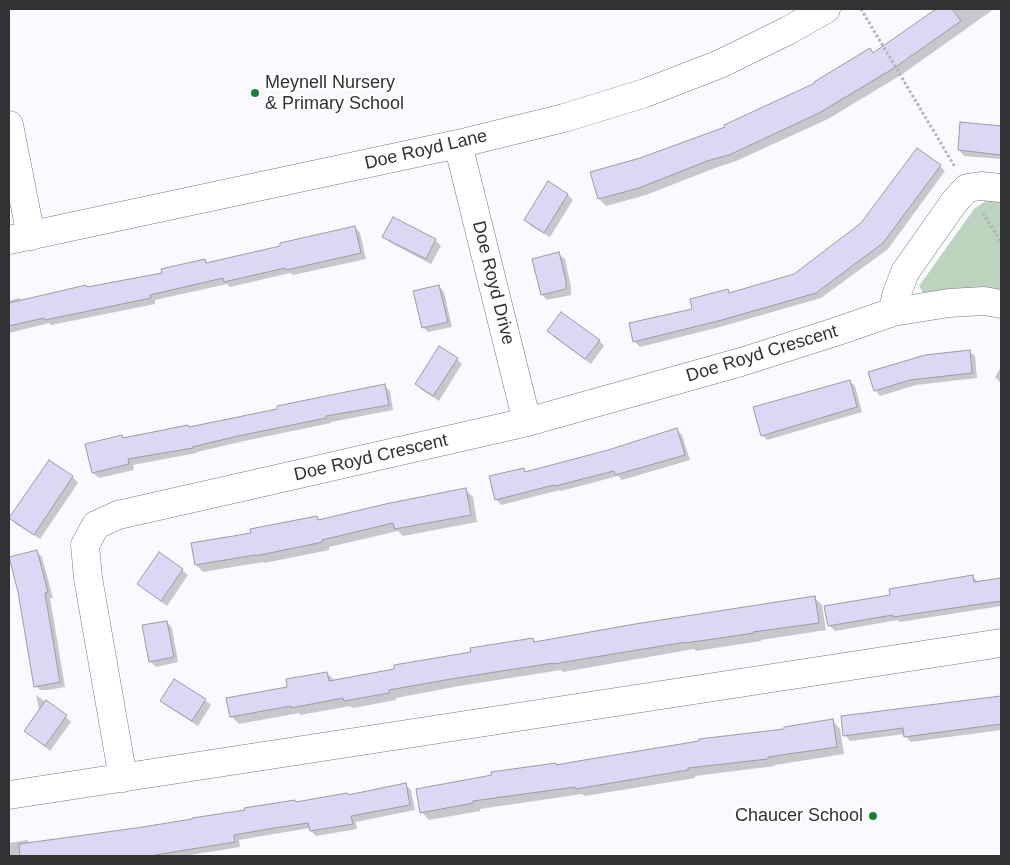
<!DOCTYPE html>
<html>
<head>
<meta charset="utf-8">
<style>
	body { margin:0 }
	#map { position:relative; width:1010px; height:865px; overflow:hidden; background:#faf9ff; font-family:Arial,sans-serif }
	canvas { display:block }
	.frame { position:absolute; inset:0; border:10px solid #323134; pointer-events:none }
</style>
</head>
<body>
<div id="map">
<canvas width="1010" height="865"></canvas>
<div class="frame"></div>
</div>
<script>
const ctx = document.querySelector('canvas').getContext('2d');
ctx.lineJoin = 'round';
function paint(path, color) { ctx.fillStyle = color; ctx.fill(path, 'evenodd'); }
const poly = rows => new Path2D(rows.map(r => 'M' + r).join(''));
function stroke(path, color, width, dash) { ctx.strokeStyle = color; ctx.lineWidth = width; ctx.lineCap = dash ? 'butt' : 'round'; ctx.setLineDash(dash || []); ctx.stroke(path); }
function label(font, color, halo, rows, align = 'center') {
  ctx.font = font + ' Arial,sans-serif'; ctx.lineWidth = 4; ctx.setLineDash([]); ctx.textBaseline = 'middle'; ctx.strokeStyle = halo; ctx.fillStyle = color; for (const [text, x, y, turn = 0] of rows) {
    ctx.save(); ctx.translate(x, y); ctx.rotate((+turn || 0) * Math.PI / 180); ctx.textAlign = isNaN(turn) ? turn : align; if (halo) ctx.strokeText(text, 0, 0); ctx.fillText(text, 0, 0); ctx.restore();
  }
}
const green = poly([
	[987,200,1001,202,1001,291,995,289,957,288,925,296,919,286,974,209]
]);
const shadow = poly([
	[938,9,994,9,901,75,828,119,736,161,715,168,646,195,606,206,599,199,592,173,640,159,727,128,817,84,870,49,874,54],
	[961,123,1001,127,1001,159,964,156,959,150],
	[940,166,945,171,888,249,821,298,720,327,640,347,634,341,694,310,728,290,731,294,794,275],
	[567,194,573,200,550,237,531,226,526,220],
	[355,227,360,233,366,259,293,275,290,273,230,287,227,284,155,300,155,304,51,325,49,323,9,333,9,301,19,298,22,301,163,274,205,260,208,264,282,246],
	[384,236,435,240,441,246,431,264,389,242],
	[559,254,565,259,571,287,571,295,547,300,542,295],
	[439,286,444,292,452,327,428,332,423,327],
	[549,331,599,340,604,346,591,364,554,337],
	[969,351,975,356,977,378,916,385,880,396,875,390],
	[457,359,462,364,439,401,422,390,416,384],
	[1001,367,1001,383,995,377],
	[849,381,855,386,862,412,767,440,762,435],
	[384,385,390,391,393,410,331,422,331,423,244,441,197,452,197,453,133,465,134,470,99,478,93,473,86,445,122,437,124,439,189,428,279,410],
	[677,430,682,435,690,460,622,480,618,476,561,491,560,490,501,505,496,499,524,469,527,472,608,451],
	[49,461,73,477,78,483,40,539,16,524,10,518],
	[465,489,473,497,477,522,403,536,398,531,329,547,329,550,264,563,263,562,203,572,196,565,192,544,252,534,317,517,320,521],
	[37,552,42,557,53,598,50,598,65,687,48,690,40,690,35,685],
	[160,554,182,570,188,575,167,606,144,589,138,584],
	[973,577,978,582,1001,579,1001,606,900,622,898,620,835,631,829,625,891,596],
	[814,597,822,605,826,630,761,640,761,641,696,651,694,649,563,672,561,670,459,686,396,698,396,700,353,708,350,706,300,715,299,713,239,724,231,716,289,688,327,673,335,681,533,640,536,643],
	[167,622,172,628,178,662,156,667,150,661],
	[174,681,205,700,211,705,198,726,167,706,162,701],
	[36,695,66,717,71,722,50,751,25,730,41,719],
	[1001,698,1001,730,911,742,905,736,905,734,850,741,845,735,842,717],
	[833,721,840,729,844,754,775,765,775,766,695,776,695,778,585,796,582,794,480,809,480,811,429,820,422,812,555,764,557,766,786,730],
	[405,784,411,790,415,810,356,822,357,829,316,836,311,831,310,828,280,833,239,840,240,847,184,856,43,856,41,842,136,830,348,796],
	[27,840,32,845,34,856,9,856,9,843]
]);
const building = poly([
	[936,9,952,9,961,21,894,68,819,113,729,155,707,161,639,188,598,199,590,172,640,158,725,127,724,125,815,83,814,82,870,48,873,53,936,9],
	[960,122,1001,126,1001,155,958,150,960,122],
	[917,148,941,165,883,243,816,293,722,320,633,342,629,323,692,309,690,299,728,289,729,293,794,274,861,223,917,148],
	[548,181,568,194,544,233,524,220,548,181],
	[393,217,436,239,426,259,382,237,393,217],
	[355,226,361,253,286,270,285,268,224,282,223,278,150,295,151,298,45,320,44,318,9,326,9,303,86,285,87,287,162,273,161,269,205,259,206,263,280,246,280,243,355,226],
	[559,252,566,281,566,289,541,295,532,259,559,252],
	[439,285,448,322,422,328,413,291,439,285],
	[561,312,600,340,585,359,547,331,561,312],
	[439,346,458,358,433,396,415,384,439,346],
	[970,350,972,373,910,380,874,391,868,372,925,355,970,350],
	[850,380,857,407,761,436,753,407,850,380],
	[385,384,389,405,326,416,326,418,238,436,192,447,193,448,128,459,129,464,92,473,85,444,122,435,123,438,188,425,189,427,277,409,277,406,385,384],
	[677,428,685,455,615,475,614,471,555,486,554,485,495,500,489,476,524,468,525,472,608,450,677,428],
	[49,460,73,476,34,535,9,518,49,460],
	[466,488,471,515,395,529,393,523,322,540,323,542,255,556,255,555,195,565,191,543,251,533,250,529,317,516,318,520,390,503,466,488],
	[37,550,48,592,45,593,60,682,34,687,18,592,9,557,37,550],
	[159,552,183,569,161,601,137,584,159,552],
	[973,575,974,582,1001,578,1001,601,893,617,893,615,828,626,824,606,890,595,889,589,973,575],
	[815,596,819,623,753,632,754,633,686,643,686,642,553,664,553,663,451,679,389,690,389,693,344,701,343,698,291,708,291,706,230,717,226,698,287,687,286,679,327,672,329,681,394,669,394,665,471,652,470,648,533,638,534,642,635,624,815,596],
	[167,621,174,657,149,662,142,625,167,621],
	[174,679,206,699,192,721,160,701,174,679],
	[1001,696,1001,724,904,737,903,728,843,736,841,716,1001,696],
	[46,700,67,715,45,746,24,731,46,700],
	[833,719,837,747,768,757,768,759,688,768,688,770,576,789,575,787,473,801,473,803,420,813,416,789,492,775,491,772,556,763,556,765,590,759,699,741,699,739,784,729,784,727,833,719],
	[406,783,410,805,351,816,353,824,310,831,308,823,274,828,234,835,235,842,149,856,20,856,19,844,136,828,192,819,192,818,245,810,244,808,295,800,296,802,347,793,348,795,406,783]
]);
const path = poly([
	[861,9,955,167],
	[983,213,1001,242]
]);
const minor = poly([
	[9,125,31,236],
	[458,144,527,422],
	[9,240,458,144,564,118,645,93,720,64,789,30,826,9],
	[893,312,896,296,905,272,955,201,967,188,981,186,1001,188],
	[123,778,88,578,85,545,96,525,118,515,242,487,527,422,741,362,838,331,893,312,949,303,984,301,1001,304],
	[9,795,1001,643]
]);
const markers = [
	[255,93,5,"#198237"],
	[873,816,5,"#198237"]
];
const poiNames = [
	["Meynell Nursery",265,83],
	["& Primary School",265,104],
	["Chaucer School",863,816,"right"]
];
const streetNames = [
	["Doe Royd Lane",426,150,-13],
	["Doe Royd Drive",493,283,76],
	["Doe Royd Crescent",762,354,-17],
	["Doe Royd Crescent",371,458,-13]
];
paint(green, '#bcd3be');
paint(shadow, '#0003');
paint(building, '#ded6f5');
stroke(building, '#9d9ba2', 1);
stroke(minor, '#79787e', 29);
stroke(path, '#b3b2b7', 3, [2.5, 2.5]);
stroke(minor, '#fff', 28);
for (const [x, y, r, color] of markers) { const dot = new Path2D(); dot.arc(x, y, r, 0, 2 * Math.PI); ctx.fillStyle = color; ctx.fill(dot); stroke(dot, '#fff', 2); }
label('18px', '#323134', '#fff', poiNames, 'left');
label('18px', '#323134', '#fff', streetNames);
</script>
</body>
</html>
